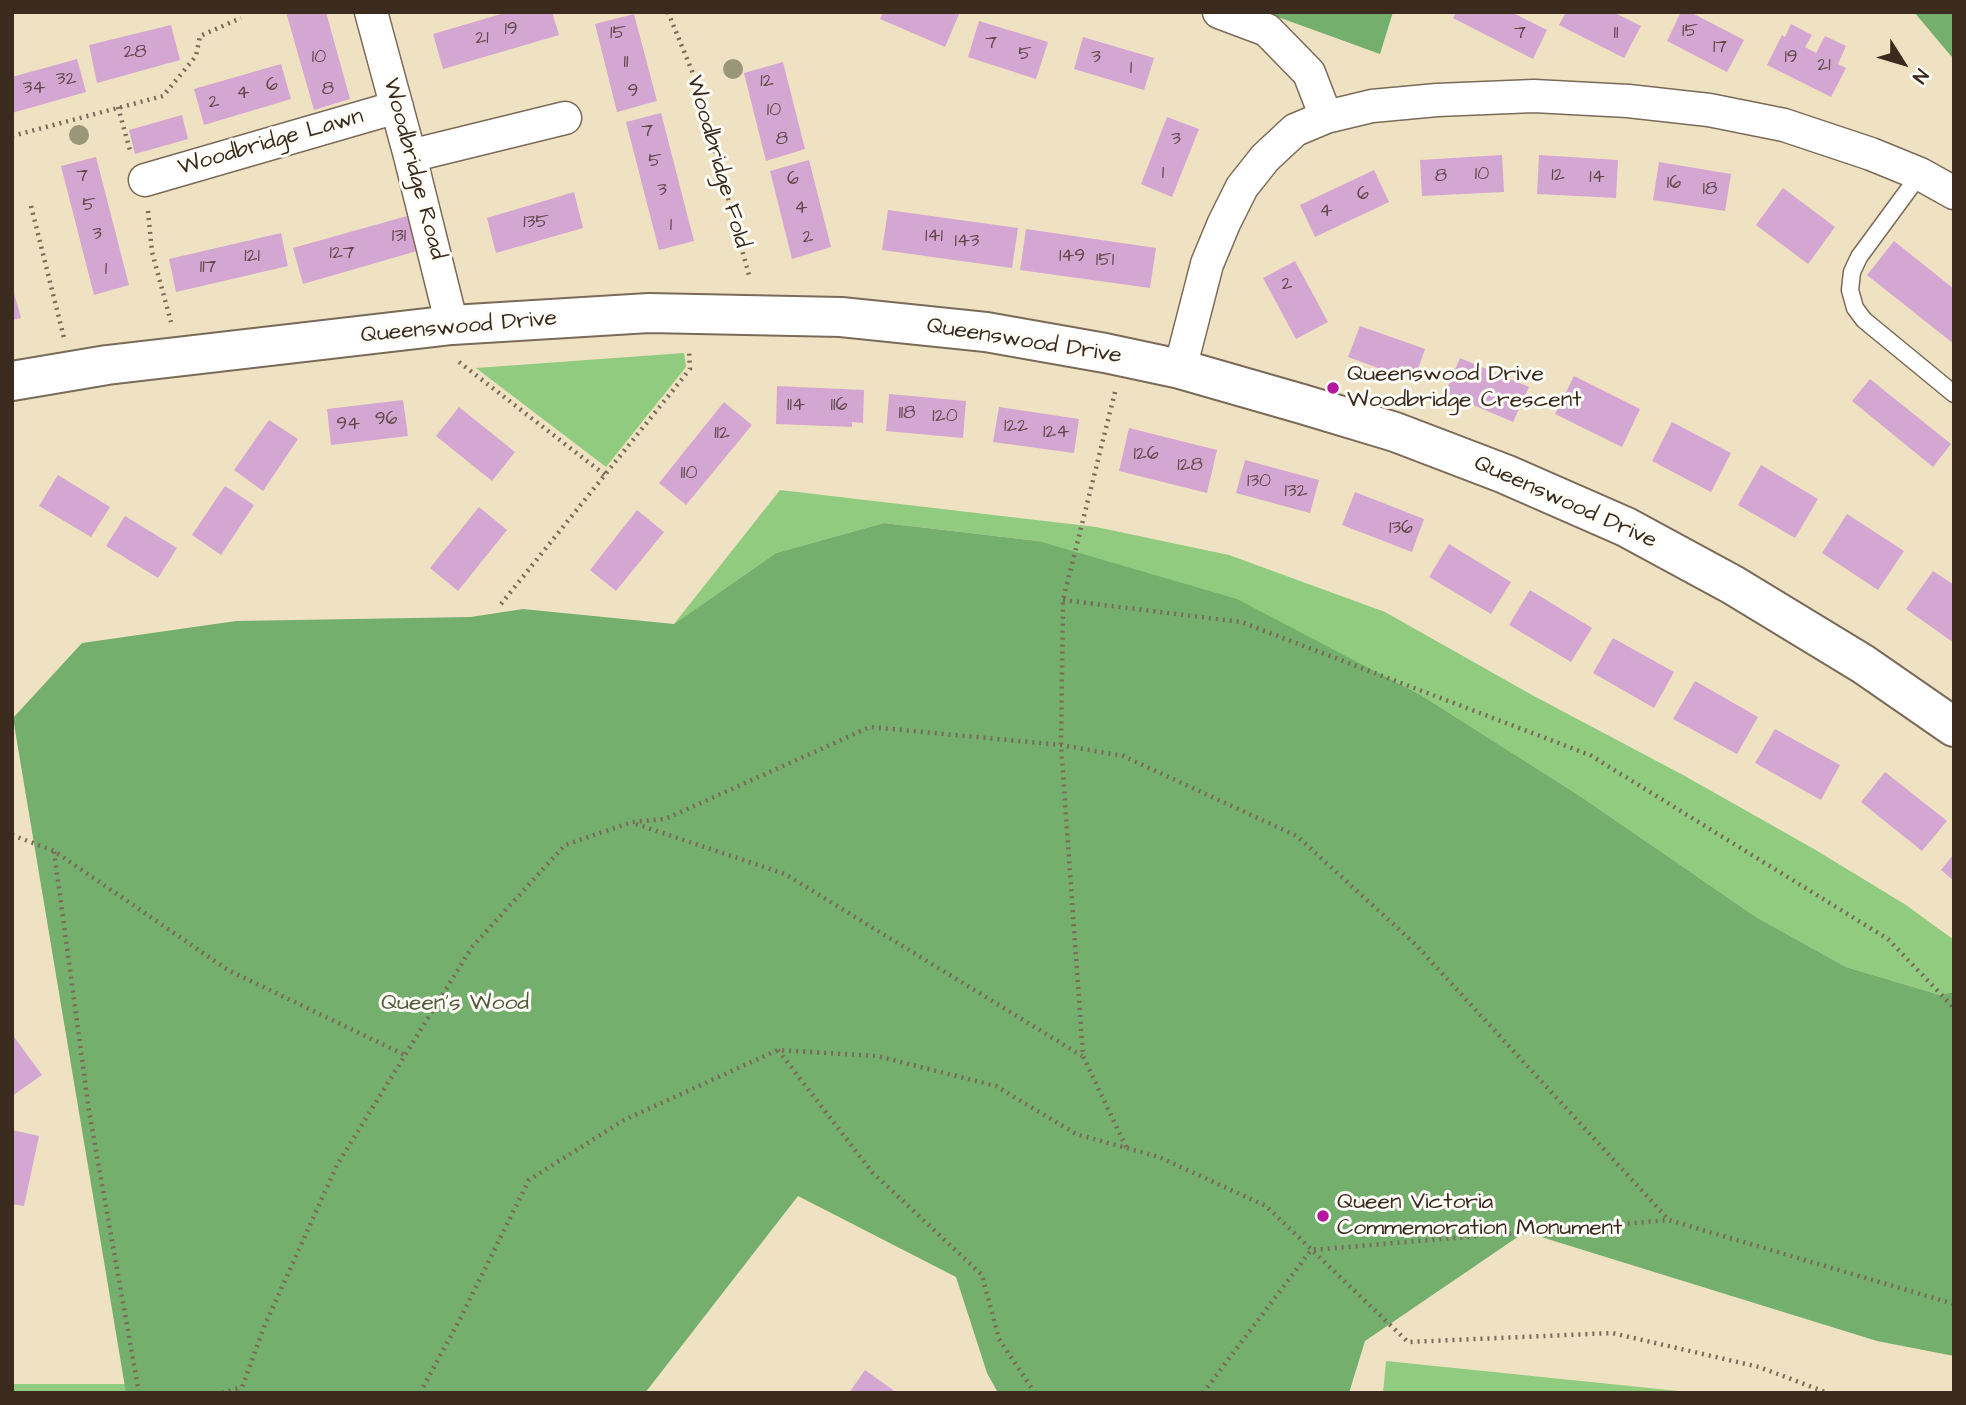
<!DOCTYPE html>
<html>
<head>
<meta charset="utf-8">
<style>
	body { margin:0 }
	#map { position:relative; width:1966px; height:1405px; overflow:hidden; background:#efe2c3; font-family:"Architects Daughter",sans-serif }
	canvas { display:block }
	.frame { position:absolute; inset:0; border:14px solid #3b2a1e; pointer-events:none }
	.north { position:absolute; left:1868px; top:28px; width:70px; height:70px; -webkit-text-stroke:5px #fdfcf7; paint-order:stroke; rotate:127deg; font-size:19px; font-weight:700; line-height:28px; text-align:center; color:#3b2a1e }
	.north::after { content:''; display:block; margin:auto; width:24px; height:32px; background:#3b2a1e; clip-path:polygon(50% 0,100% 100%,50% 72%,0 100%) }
</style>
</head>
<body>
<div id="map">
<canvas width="1966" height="1405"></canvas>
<div class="frame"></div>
<div class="north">N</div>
</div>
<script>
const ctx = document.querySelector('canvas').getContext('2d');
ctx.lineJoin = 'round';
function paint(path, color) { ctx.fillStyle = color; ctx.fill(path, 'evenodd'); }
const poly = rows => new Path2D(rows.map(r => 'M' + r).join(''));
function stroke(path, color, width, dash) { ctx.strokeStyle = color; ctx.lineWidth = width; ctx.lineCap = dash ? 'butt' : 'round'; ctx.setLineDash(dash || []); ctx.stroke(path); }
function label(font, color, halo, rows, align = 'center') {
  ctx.font = font + ' "Architects Daughter",sans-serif'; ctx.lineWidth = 6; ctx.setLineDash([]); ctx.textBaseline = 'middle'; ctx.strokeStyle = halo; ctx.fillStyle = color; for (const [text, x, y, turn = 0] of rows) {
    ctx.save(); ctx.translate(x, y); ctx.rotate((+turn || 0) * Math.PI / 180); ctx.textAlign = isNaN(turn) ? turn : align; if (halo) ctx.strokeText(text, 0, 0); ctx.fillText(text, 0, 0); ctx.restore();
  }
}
const green = poly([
	[684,353,686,367,606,467,476,368],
	[780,490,1096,527,1229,555,1385,612,1532,695,1683,775,1814,849,1906,905,1954,940,1954,992,1940,995,1846,967,1756,917,1580,796,1424,697,1038,541,884,523,776,553,674,624],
	[1386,1361,1698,1393,1383,1393],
	[12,1384,126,1384,126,1393,12,1393]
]);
const forest = poly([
	[1264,12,1393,12,1380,54],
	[1914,12,1954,12,1954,58,1951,56],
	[884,523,1038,541,1237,599,1424,697,1580,796,1756,917,1846,967,1940,995,1954,992,1954,1356,1877,1341,1525,1232,1365,1341,1349,1393,998,1393,987,1373,956,1277,798,1196,645,1393,126,1393,13,718,82,643,236,621,471,617,523,609,674,624,776,553]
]);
const building = poly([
	[286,12,326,12,350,99,314,110],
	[508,12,552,12,559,35,443,69,433,34],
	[883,12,960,12,945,47,880,19],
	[1456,12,1511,12,1547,30,1533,59,1453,18],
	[1566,12,1613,12,1641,26,1624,58,1559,25],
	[1681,12,1690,12,1744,40,1727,72,1667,41],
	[634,14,657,101,617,112,595,24],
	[979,21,1048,42,1036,79,968,57],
	[1791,24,1812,35,1805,47,1816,53,1825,36,1846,46,1838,64,1846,68,1831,97,1767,65,1782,35,1785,37],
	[171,25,180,60,97,83,89,45],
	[1083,37,1154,58,1144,90,1074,69],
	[77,59,86,92,12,113,12,77],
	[783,62,805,149,766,161,744,73],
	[281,64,291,99,204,125,194,89],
	[661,113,694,241,659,250,626,122],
	[182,115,188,139,135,154,129,130],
	[1167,117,1199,129,1172,197,1141,184],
	[1502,155,1504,192,1422,196,1420,160],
	[1539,155,1618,160,1616,198,1537,194],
	[96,157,129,285,94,295,61,166],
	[809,160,831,247,792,259,770,171],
	[1659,162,1731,174,1725,211,1653,200],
	[1374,170,1389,202,1315,237,1300,205],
	[1783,188,1835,227,1808,264,1756,225],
	[574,192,583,228,496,253,487,218],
	[888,210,1018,228,1012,268,882,250],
	[407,216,417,251,303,284,293,248],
	[1026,229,1156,248,1150,288,1020,270],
	[281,233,288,266,176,292,169,259],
	[1894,241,1954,289,1954,344,1867,275],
	[1295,261,1328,322,1296,339,1263,278],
	[12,286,21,318,12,320],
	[1360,326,1425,349,1414,381,1348,357],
	[1460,358,1529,387,1513,422,1445,393],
	[1574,376,1640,409,1622,447,1555,414],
	[1870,379,1951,444,1933,467,1852,401],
	[777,386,864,390,863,423,852,422,852,427,776,424],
	[889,394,966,401,963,438,886,431],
	[403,400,408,436,331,445,327,409],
	[724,402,752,425,686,505,659,483],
	[459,407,515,452,492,481,436,436],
	[999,407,1079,419,1074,453,993,442],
	[269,420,298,439,263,491,234,470],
	[1672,422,1731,453,1711,492,1652,461],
	[1129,428,1217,450,1207,493,1119,471],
	[1245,460,1319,480,1310,513,1236,493],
	[1761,465,1818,499,1795,538,1738,505],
	[58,475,110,507,91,537,39,506],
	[225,486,254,505,221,555,192,535],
	[1355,492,1424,519,1412,552,1342,525],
	[479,507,507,530,458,591,430,568],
	[637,510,664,532,616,591,590,570],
	[1847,514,1904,551,1878,590,1822,553],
	[125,516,177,548,158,578,106,546],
	[1449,544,1511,582,1491,614,1429,577],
	[1933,571,1954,585,1954,643,1906,609],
	[1530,590,1592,628,1571,662,1509,625],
	[1613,638,1674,672,1654,708,1593,673],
	[1695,681,1758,717,1737,754,1673,719],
	[1775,729,1840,765,1821,800,1755,763],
	[1885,772,1947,821,1922,851,1861,802],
	[1954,854,1954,881,1941,870],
	[12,1034,42,1075,12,1096],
	[12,1130,39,1136,24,1206,12,1204],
	[865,1370,897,1393,849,1393]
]);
const path = poly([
	[668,12,696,81,750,279],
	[118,107,131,154],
	[12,136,163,96,196,56,200,36,241,18],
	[31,206,64,338],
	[148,211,152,252,171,322],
	[459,362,605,475],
	[1115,392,1063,600,1061,745,1083,1056,1126,1147],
	[1063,600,1241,622,1590,755,1888,939,1954,1008],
	[501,604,690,369,689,349],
	[636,824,785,874,1082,1056],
	[12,835,54,851],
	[778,1050,872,1172,982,1275,999,1339,1035,1393],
	[139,1393,89,1111,54,851,228,970,405,1055],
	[222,1393,241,1387],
	[240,1393,264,1327,337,1165,472,947,565,845,632,822,665,819,870,727,1061,745,1123,756,1297,836,1415,944,1669,1220,1954,1304],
	[420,1393,460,1319,529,1180,624,1120,778,1050,877,1056,996,1086,1076,1134,1159,1157,1266,1206,1408,1342,1612,1333,1759,1367,1828,1393],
	[1203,1393,1311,1250,1669,1220]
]);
const lane = poly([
	[1920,174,1859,257,1852,272,1850,290,1855,308,1864,320,1954,394]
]);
const street = poly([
	[371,12,410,156,452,325],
	[1219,12,1267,30,1309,73,1326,117],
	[410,156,565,118],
	[145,180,397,107],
	[1180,369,1207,264,1224,223,1242,187,1265,158,1295,130,1326,117,1372,106,1437,100,1534,96,1628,101,1709,110,1784,125,1871,154,1920,174,1954,193]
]);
const secondary = poly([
	[12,381,107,365,452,325,649,313,841,317,986,332,1105,353,1180,369,1302,404,1395,432,1505,474,1626,527,1733,585,1863,664,1954,727]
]);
const trees = [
	[733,69],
	[79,135]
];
const markers = [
	[1333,388,7,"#b5179e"],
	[1323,1216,7,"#b5179e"]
];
const numberNames = [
	["19",511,30],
	["15",1690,32],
	["15",618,34],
	["7",1520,34],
	["11",1616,34],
	["21",482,39],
	["7",991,44],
	["17",1720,48],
	["28",135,53],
	["5",1025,55],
	["10",319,58],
	["3",1096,58],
	["19",1791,58],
	["11",626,63],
	["21",1824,66],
	["1",1131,69],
	["32",66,80],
	["12",767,82],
	["6",272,86],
	["34",34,89],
	["8",328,90],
	["9",633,92],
	["4",243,94],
	["2",214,103],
	["10",774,111],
	["7",647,132],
	["8",782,140],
	["3",1176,140],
	["5",655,162],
	["1",1163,174],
	["10",1482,175],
	["12",1558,176],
	["7",82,177],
	["8",1441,177],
	["14",1597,178],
	["6",793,180],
	["16",1674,184],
	["18",1710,190],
	["3",662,191],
	["6",1363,195],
	["5",89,206],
	["4",801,209],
	["4",1326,212],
	["135",536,223],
	["1",671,226],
	["3",97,235],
	["131",399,237],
	["141",934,237],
	["2",808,238],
	["143",967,242],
	["127",342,254],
	["121",252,257],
	["149",1072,257],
	["151",1105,261],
	["117",208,268],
	["1",106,270],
	["2",1287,285],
	["114",796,406],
	["116",839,406],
	["118",907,414],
	["120",945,417],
	["96",386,420],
	["94",348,425],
	["122",1016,427],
	["124",1056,433],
	["112",722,434],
	["126",1146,455],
	["128",1190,466],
	["110",689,474],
	["130",1259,482],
	["132",1296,492],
	["136",1401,529]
];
const streetNames = [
	["Woodbridge Lawn",271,143,-16],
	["Woodbridge Fold",717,162,74],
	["Woodbridge Road",413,169,75],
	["Queenswood Drive",459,328,-5],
	["Queenswood Drive",1024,342,9],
	["Queenswood Drive",1565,503,24]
];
const poiNames = [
	["Queenswood Drive",1347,375],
	["Woodbridge Crescent",1347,401],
	["Queen Victoria",1337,1203],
	["Commemoration Monument",1337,1229]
];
const parkNames = [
	["Queen's Wood",455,1004]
];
paint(green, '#90cb7f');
paint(forest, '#74af6e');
paint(building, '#d4a6d2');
stroke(lane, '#7a6a58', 19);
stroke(street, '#7a6a58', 35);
stroke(secondary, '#7a6a58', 42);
stroke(path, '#7a6a58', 4.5, [2, 5]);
stroke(lane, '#fff', 16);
stroke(street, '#fff', 32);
stroke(secondary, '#fff', 38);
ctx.fillStyle = '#9a9778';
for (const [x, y] of trees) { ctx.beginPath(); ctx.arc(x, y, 10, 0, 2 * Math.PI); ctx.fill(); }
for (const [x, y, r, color] of markers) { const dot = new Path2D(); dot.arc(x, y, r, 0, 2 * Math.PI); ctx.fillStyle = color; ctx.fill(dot); stroke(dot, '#fdfcf7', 2.5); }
label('19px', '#61494b', null, numberNames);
label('23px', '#3b2a1e', '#fdfcf7', streetNames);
label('23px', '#3b2a1e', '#fdfcf7', poiNames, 'left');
label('23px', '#545a3b', '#fdfcf7', parkNames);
</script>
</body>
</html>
